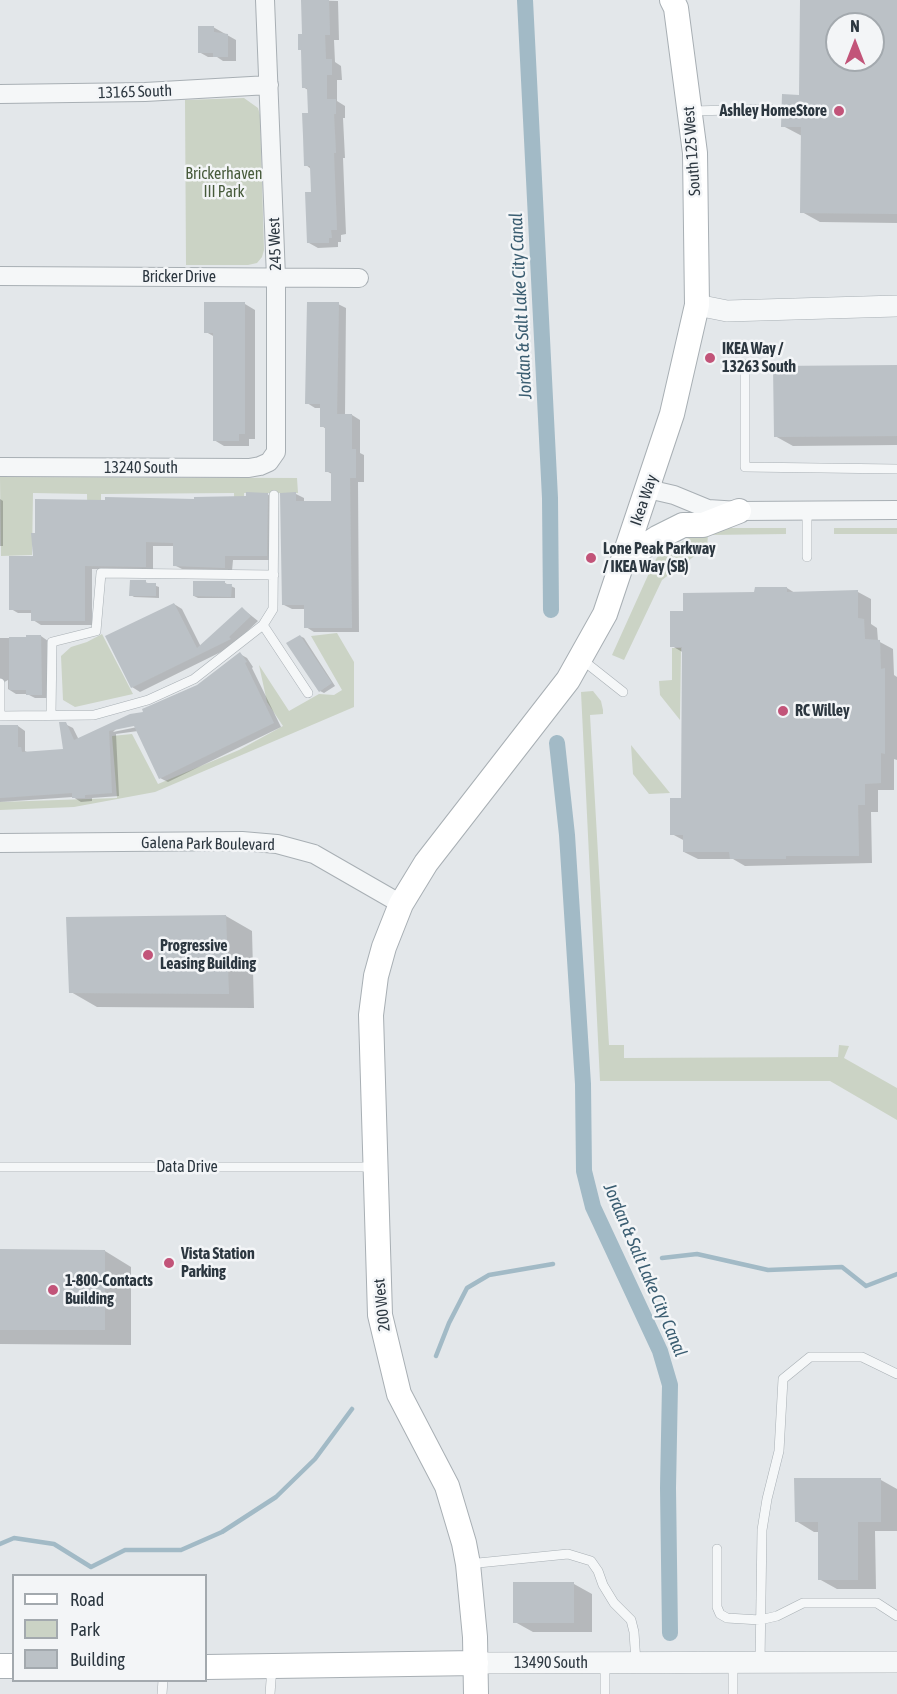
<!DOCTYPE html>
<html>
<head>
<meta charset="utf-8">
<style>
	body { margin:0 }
	#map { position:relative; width:897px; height:1694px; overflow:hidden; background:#e3e7ea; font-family:"Asap Condensed",sans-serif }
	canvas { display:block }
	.legend { position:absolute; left:12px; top:1574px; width:195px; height:108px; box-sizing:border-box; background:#f3f5f7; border:2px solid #a3a9ae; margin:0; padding:8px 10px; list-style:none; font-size:18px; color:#2c3740 }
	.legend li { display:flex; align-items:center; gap:12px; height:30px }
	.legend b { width:30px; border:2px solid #a3a9ae }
	.north { position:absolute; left:825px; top:12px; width:60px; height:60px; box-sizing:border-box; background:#f3f5f7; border:2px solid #a3a9ae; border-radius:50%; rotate:0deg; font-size:16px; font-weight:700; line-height:24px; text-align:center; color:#2c3740 }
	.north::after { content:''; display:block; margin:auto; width:21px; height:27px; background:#c25479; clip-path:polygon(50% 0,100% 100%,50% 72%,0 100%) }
</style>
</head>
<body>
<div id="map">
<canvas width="897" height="1694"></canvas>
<ul class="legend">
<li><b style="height:8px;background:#fff"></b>Road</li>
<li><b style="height:16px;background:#cbd3c5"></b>Park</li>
<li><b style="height:16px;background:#bbc1c6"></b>Building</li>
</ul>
<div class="north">N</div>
</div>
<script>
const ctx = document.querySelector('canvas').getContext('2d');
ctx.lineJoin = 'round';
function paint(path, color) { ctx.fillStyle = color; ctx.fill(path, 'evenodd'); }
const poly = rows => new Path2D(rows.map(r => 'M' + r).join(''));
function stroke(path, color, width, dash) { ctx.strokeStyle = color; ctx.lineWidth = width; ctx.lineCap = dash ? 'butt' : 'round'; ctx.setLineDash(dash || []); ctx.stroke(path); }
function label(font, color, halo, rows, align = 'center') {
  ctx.font = font + ' "Asap Condensed",sans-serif'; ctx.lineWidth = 5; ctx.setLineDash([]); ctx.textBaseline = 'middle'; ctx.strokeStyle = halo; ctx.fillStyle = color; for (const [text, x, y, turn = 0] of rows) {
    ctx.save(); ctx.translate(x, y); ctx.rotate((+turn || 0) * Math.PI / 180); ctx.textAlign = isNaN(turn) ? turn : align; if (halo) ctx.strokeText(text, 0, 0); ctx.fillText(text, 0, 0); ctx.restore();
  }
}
const green = poly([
	[244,98,258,108,260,115,264,250,262,257,257,263,248,265,186,265,185,100],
	[0,477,297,478,298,493,244,493,244,556,235,551,234,493,101,494,101,552,88,552,87,494,33,493,32,555,1,556],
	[700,528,786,528,786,534,708,535,707,547,681,566,665,544,673,538,678,545],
	[834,528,897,528,897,534,834,534],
	[665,546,680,566,662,580,624,660,612,655,654,562],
	[337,633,354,662,354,707,155,792,74,807,0,810,0,802,117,798,112,736,132,734,158,784,239,750,283,726,267,702,259,665,289,711,319,694,334,695,342,690,311,636],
	[102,634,133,694,75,707,63,700,61,656,71,647,87,642],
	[672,648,681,648,680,720,660,695,659,681,672,680],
	[593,691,601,701,603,710,603,714,590,715,609,1045,624,1045,624,1058,838,1057,839,1045,849,1046,844,1058,897,1088,897,1120,830,1081,600,1081,581,692],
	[631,745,670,793,649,794,633,774]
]);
const shadow = poly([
	[302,0,338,1,339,40,334,40,335,62,341,66,342,80,337,80,337,101,345,106,345,118,343,118,345,158,343,158,346,234,341,235,341,242,338,242,338,247,318,248,309,243,312,193,311,169,306,165,309,115,308,90,303,87],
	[802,0,897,0,897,223,820,222,802,212,802,136,783,126,801,96],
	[837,24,873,24,873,60,837,60],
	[213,27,236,40,236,61,223,61,217,57,208,57,199,52],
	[245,304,255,310,255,439,249,439,249,446,224,446,214,440,215,337,206,332],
	[338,304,346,308,345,415,352,415,360,420,360,453,364,455,364,482,358,482,359,632,314,632,306,627,306,609,292,609,284,605,296,494,304,498,304,503,332,502,332,474,326,471,326,429,322,426,322,408,315,408,307,403],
	[897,367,897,445,793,446,775,436],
	[267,494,275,499,274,560,233,560,232,571,182,569,174,565,175,546,153,546,153,570,92,569,92,625,41,625,33,620,33,613,18,613,11,609,34,558,195,500,248,498],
	[0,499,3,501,3,546,0,546],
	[145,582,159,587,159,598,134,597,131,595],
	[225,583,235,588,235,598,198,598,194,596],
	[787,588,795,593,858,592,871,599,871,624,877,628,878,641,893,649,894,675,897,677,897,760,894,759,894,790,878,790,878,812,871,812,872,863,745,866,733,859,698,859,684,852,685,841,672,834,683,799,684,653,672,646,684,612,755,594],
	[174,604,182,609,201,647,243,609,258,621,236,642,237,644,140,692,132,687],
	[41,636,48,641,49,698,35,698,27,694,16,694,8,689,8,680,1,684,0,694,0,638,27,638],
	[300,636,304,638,335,686,324,693,320,691],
	[240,654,247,658,253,667,252,668,281,727,168,782,160,778,138,731,116,734,119,796,92,798,92,801,81,802,73,797,0,802,0,726,18,726,25,731,25,751,29,753,65,751,65,724,73,728,79,740,145,713,198,686],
	[141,723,142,726,113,732,117,728],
	[226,916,252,931,254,1008,97,1007,71,992],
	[0,1251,105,1251,131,1267,131,1345,0,1344],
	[881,1480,897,1489,897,1531,875,1531,876,1589,837,1589,819,1579,819,1532,814,1532,796,1521],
	[574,1584,592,1594,592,1632,533,1632,515,1622]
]);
const stream = poly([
	[662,1258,697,1254,768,1270,842,1267,866,1286,897,1274],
	[436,1356,449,1323,467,1288,489,1275,553,1264],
	[0,1544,14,1538,54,1544,91,1567,125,1550,181,1550,222,1532,276,1497,315,1459,352,1409]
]);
const canal = poly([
	[525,0,550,498,551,610],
	[557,743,567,835,583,1084,584,1171,593,1207,660,1351,670,1385,668,1488,670,1633]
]);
const building = poly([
	[301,0,329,0,330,35,325,35,326,59,332,59,332,75,327,75,327,99,336,99,336,114,334,114,336,153,334,153,337,230,331,230,332,238,329,238,329,243,307,243,305,192,311,192,310,166,304,166,303,136,302,113,308,113,307,88,302,88,301,50,298,50,298,34,302,34],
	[800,0,897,0,897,214,800,213,801,127,781,127,782,94,799,95],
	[837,24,873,24,873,60,837,60],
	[198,26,214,26,214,32,228,34,228,57,213,57,213,53,198,53],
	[204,302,245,302,245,434,239,434,239,441,213,441,213,333,204,333],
	[307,302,339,302,337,414,352,414,352,449,356,449,356,478,350,478,352,628,304,628,304,605,282,605,280,493,296,492,296,501,331,501,331,472,325,472,325,427,320,427,320,404,305,404],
	[897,365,897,436,774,437,773,366],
	[246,492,268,493,267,556,225,556,225,568,173,566,173,543,146,542,146,567,85,566,85,621,31,621,31,610,9,610,9,556,33,556,31,533,35,533,35,499,105,500,105,497,194,499,194,497,246,496],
	[130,580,146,580,146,583,156,583,156,596,129,596],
	[193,581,225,581,225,584,232,584,231,597,193,596],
	[755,587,787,587,787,592,858,590,858,618,864,619,865,639,880,640,881,669,885,668,885,754,881,753,881,783,865,784,865,805,858,805,859,856,786,856,786,859,730,859,729,852,683,852,683,835,670,835,670,798,681,798,682,647,670,647,670,611,683,611,683,593,754,592],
	[174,603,197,648,242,607,251,616,229,637,231,639,131,688,105,636],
	[26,635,41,635,42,695,26,695,26,690,9,690,9,637,26,637],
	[300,635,332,683,319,692,286,643],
	[240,652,247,662,245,663,274,723,159,779,134,726,109,731,112,793,85,795,85,798,72,798,72,793,0,798,0,725,18,725,18,747,21,747,22,752,63,749,59,722,66,722,74,740,130,714,143,712,142,709,197,685],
	[226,915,229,994,69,993,66,917],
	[0,1249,105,1250,105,1330,0,1330],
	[794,1478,881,1478,881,1522,858,1522,858,1580,818,1580,818,1522,795,1522],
	[513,1582,574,1582,574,1623,513,1623]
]);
const service = poly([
	[692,111,770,109],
	[745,364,745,467,897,469],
	[807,511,807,557],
	[263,625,308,693],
	[580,658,623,692],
	[0,683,0,716],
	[51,715,52,642,96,631,101,573,274,575],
	[0,716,94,715,148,700,194,679,263,625,273,609,274,495],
	[0,1167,374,1167],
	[717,1549,717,1607,720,1614,727,1618,760,1620,777,1616,803,1603,877,1603,897,1616],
	[468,1564,568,1554,591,1561,598,1571,603,1585,614,1603,631,1620,634,1632,636,1663],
	[760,1662,762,1530,767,1499,779,1451,783,1379,810,1357,862,1357,897,1374],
	[605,1663,605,1694],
	[162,1694,163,1680],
	[270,1694,272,1667],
	[733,1694,733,1662]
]);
const minor = poly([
	[0,94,145,92,269,85],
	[0,276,359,278],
	[0,467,249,468,260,466,269,462,276,452,276,277,265,0],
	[648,489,674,495,708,509,739,511,897,510],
	[0,843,242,841,277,844,314,854,401,904]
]);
const tertiary = poly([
	[697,305,727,311,897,306],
	[476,1663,897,1662]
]);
const secondary = poly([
	[624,560,657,538,683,525,703,525,739,511],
	[0,1666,14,1666],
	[206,1667,476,1663],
	[476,1694,475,1637,468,1564,464,1543,447,1486,399,1394,380,1315,371,1015,376,976,384,947,401,904,426,863,568,680,605,614,672,414,697,305,695,153,676,8,672,0]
]);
const markers = [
	[839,111,6,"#c25479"],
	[710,358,6,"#c25479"],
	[591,558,6,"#c25479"],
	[783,711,6,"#c25479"],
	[148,955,6,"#c25479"],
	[169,1263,6,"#c25479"],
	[53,1290,6,"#c25479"]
];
const streetNames = [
	["13165 South",135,92,-2],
	["South 125 West",692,151,-94],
	["245 West",275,244,-92],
	["Bricker Drive",179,277],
	["13240 South",141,468],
	["Ikea Way",644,500,-71],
	["Galena Park Boulevard",208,844,1],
	["Data Drive",187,1167],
	["200 West",382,1305,-96],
	["13490 South",551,1663]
];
const poiNames = [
	["Ashley HomeStore",827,111,"right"],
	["IKEA Way /",722,349],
	["13263 South",722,367],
	["Lone Peak Parkway",603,549],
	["/ IKEA Way (SB)",603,567],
	["RC Willey",795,711],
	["Progressive",160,946],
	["Leasing Building",160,964],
	["Vista Station",181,1254],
	["Parking",181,1272],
	["1-800-Contacts",65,1281],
	["Building",65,1299]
];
const parkNames = [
	["Brickerhaven",224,174],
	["III Park",224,192]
];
const waterNames = [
	["Jordan & Salt Lake City Canal",521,306,-93],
	["Jordan & Salt Lake City Canal",645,1270,67]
];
paint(green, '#cbd3c5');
paint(shadow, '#0003');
stroke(stream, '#a2bac6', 4.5);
stroke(canal, '#a2bac6', 16);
paint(building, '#bbc1c6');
stroke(service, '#a8afb4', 10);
stroke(minor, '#a8afb4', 20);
stroke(tertiary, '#a8afb4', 22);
stroke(secondary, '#a8afb4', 26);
stroke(service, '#f5f7f8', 9);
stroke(minor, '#f5f7f8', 18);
stroke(tertiary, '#f5f7f8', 21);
stroke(secondary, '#fff', 24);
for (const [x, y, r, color] of markers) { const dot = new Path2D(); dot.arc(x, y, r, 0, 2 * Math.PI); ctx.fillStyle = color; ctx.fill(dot); stroke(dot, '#f3f5f7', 2); }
label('16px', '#2c3740', '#f3f5f7', streetNames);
label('bold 16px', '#2c3740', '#f3f5f7', poiNames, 'left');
label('16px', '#475b3b', '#f3f5f7', parkNames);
label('italic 18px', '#3a5d71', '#f3f5f7', waterNames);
</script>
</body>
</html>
